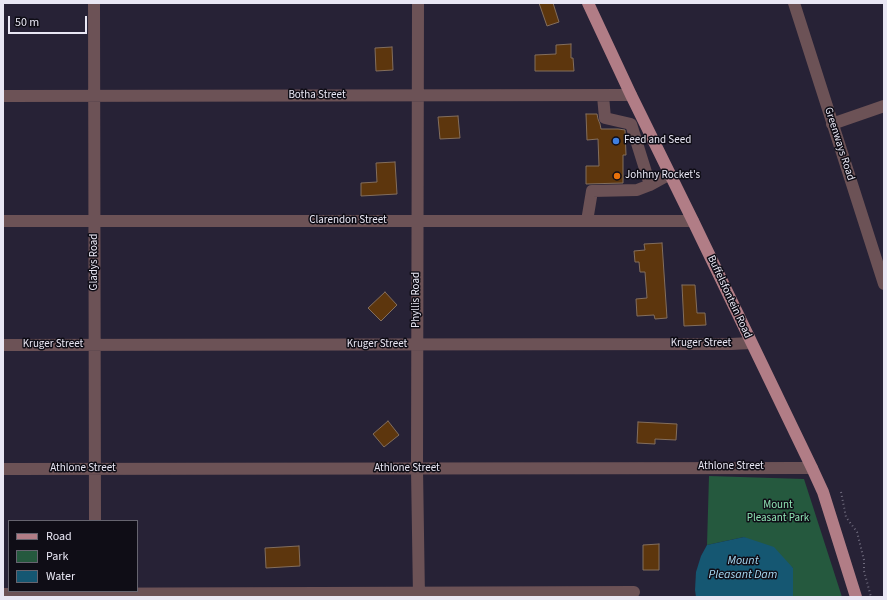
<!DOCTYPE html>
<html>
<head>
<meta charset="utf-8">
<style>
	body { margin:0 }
	#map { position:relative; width:887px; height:600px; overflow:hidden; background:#272236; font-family:"Source Sans 3",sans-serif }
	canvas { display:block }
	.frame { position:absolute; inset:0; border:4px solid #e9e7f4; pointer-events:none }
	.legend { position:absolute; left:8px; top:520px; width:130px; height:72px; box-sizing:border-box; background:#0f0d16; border:1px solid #66646f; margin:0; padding:5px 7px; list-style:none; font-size:12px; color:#e9e7f4 }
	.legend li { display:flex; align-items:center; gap:8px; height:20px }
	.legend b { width:20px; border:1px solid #66646f }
	.scale { position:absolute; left:8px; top:16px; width:79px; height:18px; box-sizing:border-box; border:2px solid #e9e7f4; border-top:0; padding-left:5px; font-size:12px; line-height:14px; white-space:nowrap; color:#e9e7f4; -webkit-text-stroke:3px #0f0d16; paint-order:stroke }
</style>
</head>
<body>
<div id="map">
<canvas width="887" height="600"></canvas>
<div class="frame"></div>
<ul class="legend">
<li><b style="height:5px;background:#b17d86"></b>Road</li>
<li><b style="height:11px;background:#25593e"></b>Park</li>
<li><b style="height:11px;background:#155772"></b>Water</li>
</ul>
<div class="scale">50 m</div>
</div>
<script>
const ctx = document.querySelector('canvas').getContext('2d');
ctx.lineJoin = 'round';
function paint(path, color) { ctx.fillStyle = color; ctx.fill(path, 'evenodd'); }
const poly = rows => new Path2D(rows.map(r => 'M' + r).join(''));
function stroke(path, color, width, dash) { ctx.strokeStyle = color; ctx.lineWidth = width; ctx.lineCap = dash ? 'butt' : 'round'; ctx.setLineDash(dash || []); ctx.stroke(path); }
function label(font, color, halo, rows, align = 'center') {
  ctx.font = font + ' "Source Sans 3",sans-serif'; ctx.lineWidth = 3; ctx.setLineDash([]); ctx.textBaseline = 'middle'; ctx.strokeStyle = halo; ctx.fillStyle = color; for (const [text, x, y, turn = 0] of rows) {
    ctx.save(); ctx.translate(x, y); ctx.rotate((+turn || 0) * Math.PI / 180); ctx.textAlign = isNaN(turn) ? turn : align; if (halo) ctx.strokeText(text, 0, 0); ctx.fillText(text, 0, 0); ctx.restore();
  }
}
const green = poly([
	[709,476,804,479,842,597,793,597,793,568,744,537,707,545]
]);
const water = poly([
	[744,537,774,547,793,568,793,597,696,597,695,590,696,572,701,556,707,545]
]);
const building = poly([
	[539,3,553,3,559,22,547,26,539,3],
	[571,44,571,58,573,58,574,71,535,71,535,55,556,54,556,45,571,44],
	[392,47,393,70,376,71,375,48,392,47],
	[586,114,597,114,598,119,600,124,601,129,618,129,625,130,626,155,623,155,623,183,586,184,586,166,599,166,598,139,587,140,586,114],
	[458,116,460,138,440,139,438,117,458,116],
	[395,162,397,194,361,196,361,183,377,182,376,163,395,162],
	[662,243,667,318,655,319,654,315,637,316,636,299,647,298,645,272,640,272,639,262,635,262,634,251,645,250,644,244,662,243],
	[682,285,695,285,697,313,705,313,706,325,684,326,682,285],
	[385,292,397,305,381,321,368,308,385,292],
	[388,421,399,435,384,447,373,434,388,421],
	[638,422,677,424,676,440,655,439,655,444,637,443,638,422],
	[659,544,659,570,643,570,643,545,659,544],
	[299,546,300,566,266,568,265,548,299,546]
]);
const path = poly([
	[841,492,846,517,857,532,864,560,864,571,871,597]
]);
const minor = poly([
	[94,3,95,521],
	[418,3,417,469,419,597],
	[794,3,884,284],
	[3,96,631,95],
	[603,96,605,118,631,124,650,185],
	[832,124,884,106],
	[3,221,693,221],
	[587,221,592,191,637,190,650,185,670,174],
	[3,345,731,344,751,343],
	[3,469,812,468],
	[3,594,634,592]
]);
const major = poly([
	[588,3,631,95,693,221,812,468,823,492,856,597]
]);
const markers = [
	[616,141,4,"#3f7fe0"],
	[617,176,4,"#e8710a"]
];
const streetNames = [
	["Botha Street",317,96],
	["Greenways Road",839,144,72],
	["Clarendon Street",348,221],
	["Gladys Road",95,262,-90],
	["Buffelsfontein Road",729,297,65],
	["Phyllis Road",417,300,-90],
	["Kruger Street",701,344],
	["Kruger Street",53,345],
	["Kruger Street",377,345],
	["Athlone Street",731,467],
	["Athlone Street",83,469],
	["Athlone Street",407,469]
];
const poiNames = [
	["Feed and Seed",624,141],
	["Johhny Rocket's",625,176]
];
const parkNames = [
	["Mount",778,506],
	["Pleasant Park",778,519]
];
const waterNames = [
	["Mount",743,561],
	["Pleasant Dam",743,575]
];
paint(green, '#25593e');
paint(water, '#155772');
paint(building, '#5d360d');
stroke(building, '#836e5d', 1);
stroke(path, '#6f6b7d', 2, [1, 3]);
stroke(minor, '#6c5256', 12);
stroke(major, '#b17d86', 12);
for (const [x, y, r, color] of markers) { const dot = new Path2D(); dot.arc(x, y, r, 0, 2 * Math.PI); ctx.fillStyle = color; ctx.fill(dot); stroke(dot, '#0f0d16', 1.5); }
label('11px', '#e9e7f4', '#0f0d16', streetNames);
label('11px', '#e9e7f4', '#0f0d16', poiNames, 'left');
label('11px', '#8ee3b3', '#0f0d16', parkNames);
label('italic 12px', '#a7daf4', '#0f0d16', waterNames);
</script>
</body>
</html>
